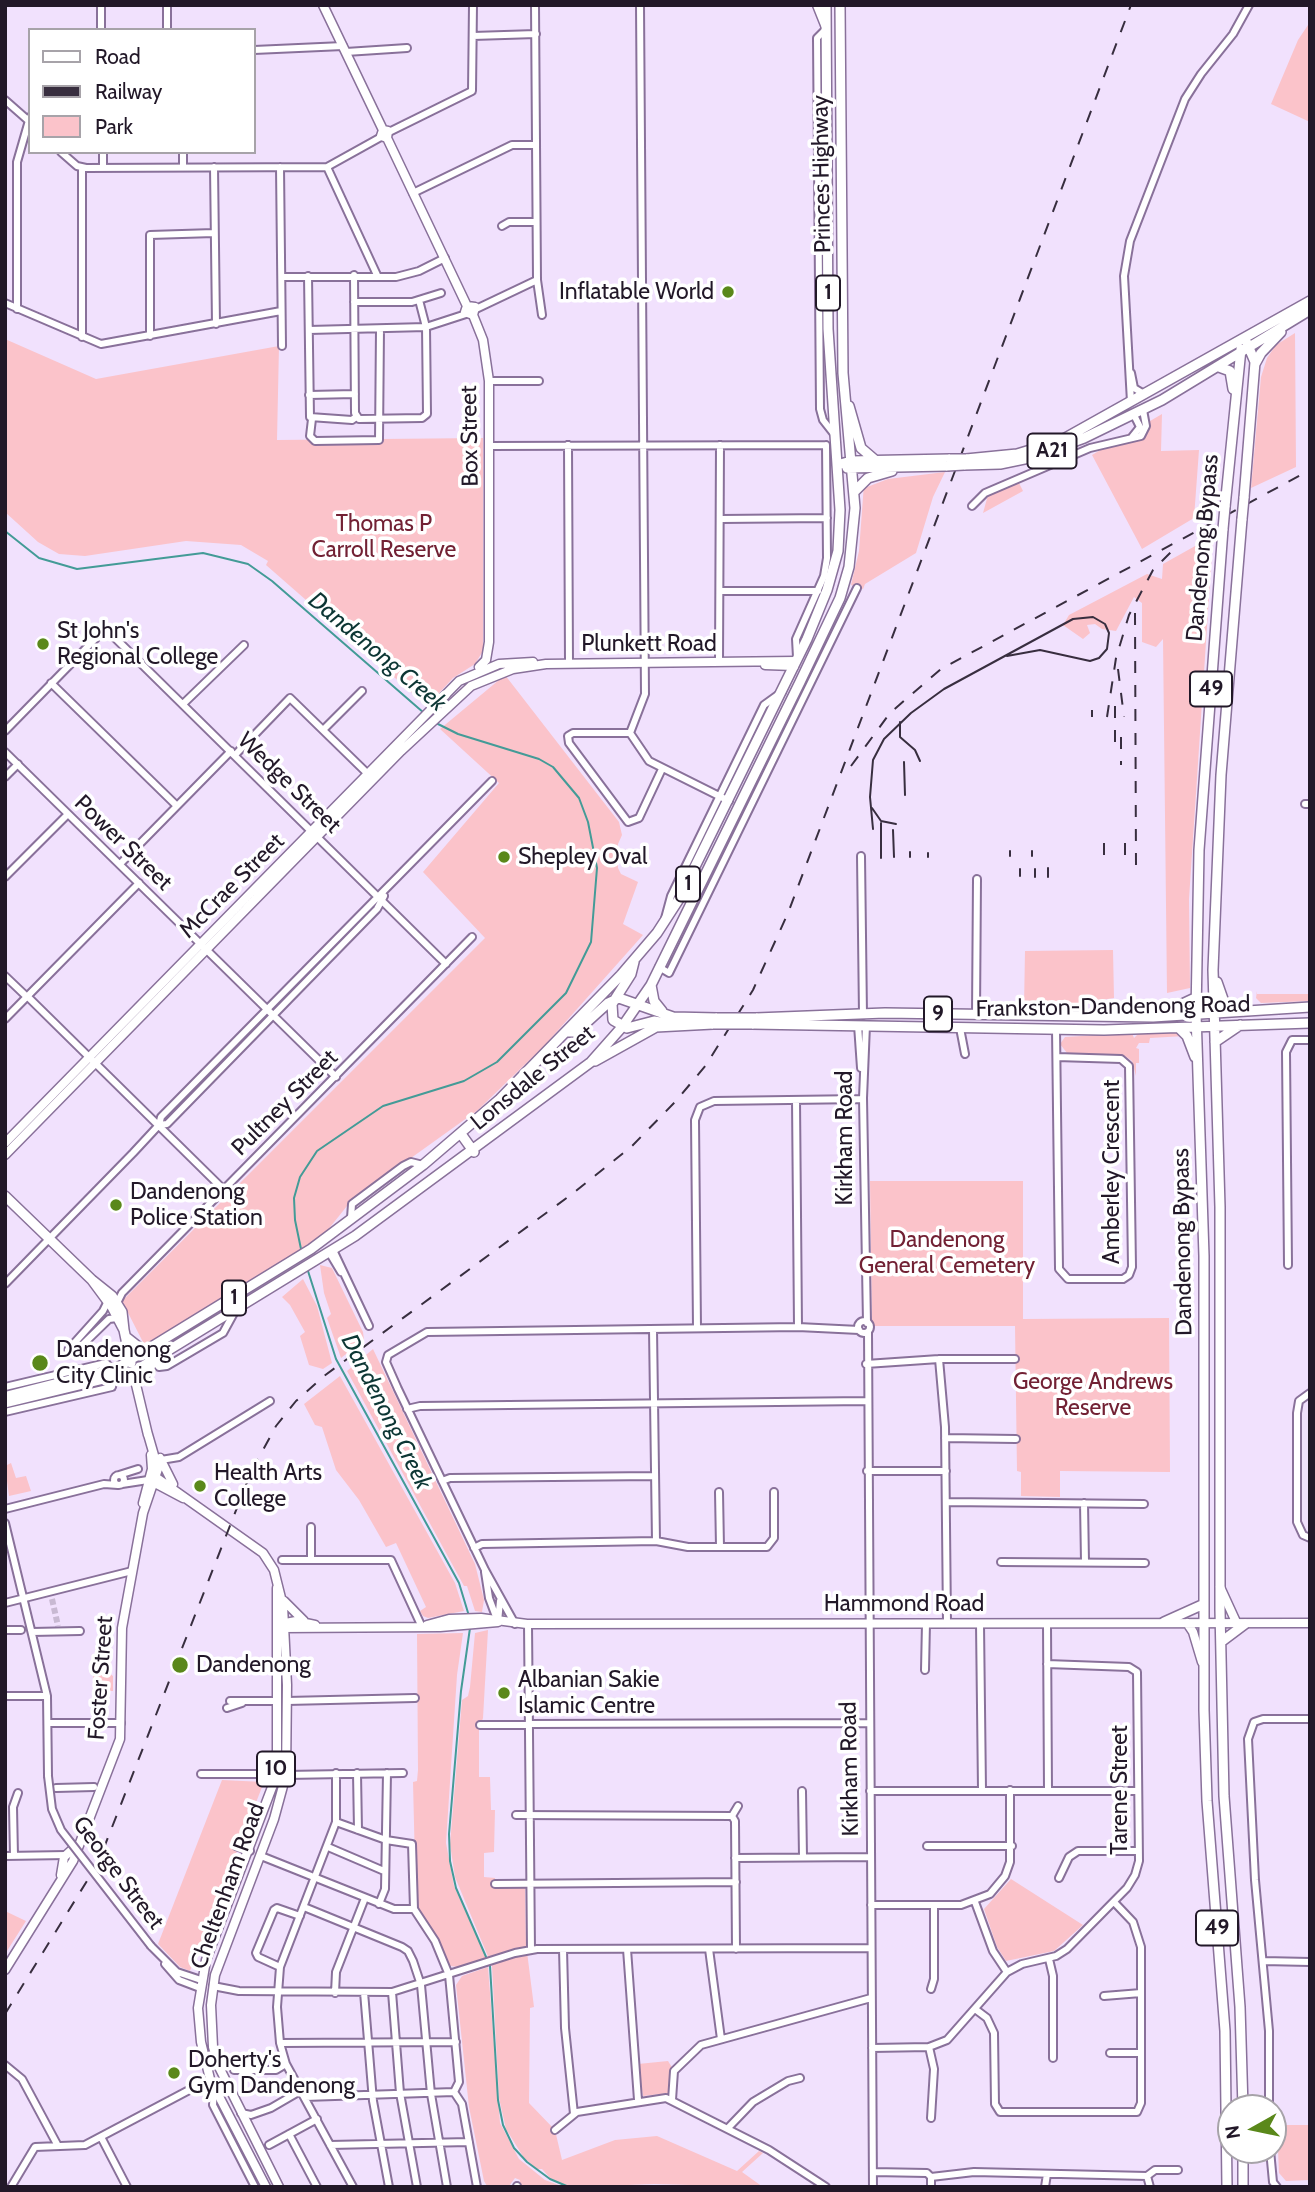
<!DOCTYPE html>
<html>
<head>
<meta charset="utf-8">
<style>
	body { margin:0 }
	#map { position:relative; width:1315px; height:2192px; overflow:hidden; background:#f1e1fd; font-family:Cabin,sans-serif }
	canvas { display:block }
	.frame { position:absolute; inset:0; border:7px solid #221828; pointer-events:none }
	.legend { position:absolute; left:28px; top:28px; width:228px; height:126px; box-sizing:border-box; background:#fff; border:2px solid #a7a3a9; margin:0; padding:9px 12px; list-style:none; font-size:21px; color:#221828 }
	.legend li { display:flex; align-items:center; gap:14px; height:35px }
	.legend b { width:35px; border:2px solid #a7a3a9 }
	.north { position:absolute; left:1217px; top:2094px; width:70px; height:70px; box-sizing:border-box; background:#fff; border:2px solid #a7a3a9; border-radius:50%; rotate:261deg; font-size:19px; font-weight:700; line-height:28px; text-align:center; color:#221828 }
	.north::after { content:''; display:block; margin:auto; width:24px; height:32px; background:#5a881a; clip-path:polygon(50% 0,100% 100%,50% 72%,0 100%) }
</style>
</head>
<body>
<div id="map">
<canvas width="1315" height="2192"></canvas>
<div class="frame"></div>
<ul class="legend">
<li><b style="height:9px;background:#fff"></b>Road</li>
<li><b style="height:9px;background:#382e3f"></b>Railway</li>
<li><b style="height:19px;background:#fbc3ca"></b>Park</li>
</ul>
<div class="north">N</div>
</div>
<script>
const ctx = document.querySelector('canvas').getContext('2d');
ctx.lineJoin = 'round';
function paint(path, color) { ctx.fillStyle = color; ctx.fill(path, 'evenodd'); }
const poly = rows => new Path2D(rows.map(r => 'M' + r).join(''));
function stroke(path, color, width, dash) { ctx.strokeStyle = color; ctx.lineWidth = width; ctx.lineCap = dash ? 'butt' : 'round'; ctx.setLineDash(dash || []); ctx.stroke(path); }
function label(font, color, halo, rows, align = 'center') {
  ctx.font = font + ' Cabin,sans-serif'; ctx.lineWidth = 7; ctx.setLineDash([]); ctx.textBaseline = 'middle'; ctx.strokeStyle = halo; ctx.fillStyle = color; for (const [text, x, y, turn = 0] of rows) {
    ctx.save(); ctx.translate(x, y); ctx.rotate((+turn || 0) * Math.PI / 180); ctx.textAlign = isNaN(turn) ? turn : align; if (halo) ctx.strokeText(text, 0, 0); ctx.fillText(text, 0, 0); ctx.restore();
  }
}
const green = poly([
	[1310,22,1310,122,1271,104,1298,40],
	[1295,333,1296,467,1251,488,1261,377,1267,358,1276,345],
	[5,339,96,379,279,346,277,440,483,438,483,651,475,664,453,678,427,706,266,565,268,561,241,545,186,541,85,556,59,554,38,542,5,512],
	[1162,414,1161,451,1199,450,1194,518,1142,549,1092,455],
	[945,472,933,497,916,553,865,584,863,589,851,585,859,551,864,484,867,487,888,479],
	[1019,483,1023,491,983,513,988,495],
	[1213,536,1189,899,1190,988,1167,993,1163,639,1156,647,1142,642,1142,603,1134,597,1116,631,1102,629,1095,624,1087,625,1090,633,1083,639,1063,625,1069,615,1147,574,1162,579,1163,564],
	[505,675,619,822,622,835,618,844,618,868,621,874,638,882,623,924,643,935,545,1045,478,1110,351,1201,327,1231,273,1269,145,1346,122,1301,485,938,423,872,499,783,440,729],
	[1113,950,1114,998,1055,1007,1024,1007,1025,951],
	[1257,991,1257,994,1310,994,1310,1001,1261,1003,1256,998],
	[1177,1032,1185,1036,1150,1038,1149,1043,1139,1043,1136,1048,1139,1049,1139,1063,1136,1063,1136,1076,1132,1061,1125,1056,1067,1053,1060,1044,1065,1037,1132,1033,1134,1038,1139,1033],
	[870,1181,1023,1181,1023,1319,1169,1318,1170,1472,1060,1471,1060,1497,1021,1496,1021,1472,1017,1471,1015,1326,872,1326],
	[320,1265,332,1268,363,1332,364,1340,341,1358,327,1318,331,1314,324,1293],
	[303,1279,317,1306,332,1363,323,1369,309,1365,300,1336,305,1332,290,1305,282,1297],
	[373,1349,475,1564,484,1600,482,1612,475,1611,467,1586,464,1586,347,1371],
	[340,1376,455,1583,464,1611,428,1618,423,1616,420,1611,426,1607,396,1543,386,1547,359,1500,336,1470,322,1427,315,1425,304,1404],
	[11,1463,16,1478,26,1476,31,1491,9,1496,5,1466],
	[488,1630,483,1718,479,1730,479,1777,490,1777,491,1810,495,1810,494,1852,484,1853,484,1877,495,1878,495,1886,525,1885,526,1944,534,2007,530,2008,529,2103,555,2130,562,2160,615,2140,657,2136,737,2171,759,2151,763,2153,742,2172,763,2187,654,2184,576,2187,562,2184,550,2178,542,2169,537,2169,524,2158,506,2129,499,2098,492,1966,455,1877,450,1844,462,1700,468,1696,470,1687,475,1633],
	[463,1633,457,1675,446,1843,454,1886,487,1959,458,1967,450,1966,436,1935,416,1907,413,1782,417,1781,418,1770,417,1634],
	[95,1647,111,1647,111,1669,95,1669],
	[109,1673,113,1676,113,1691,93,1691,93,1675],
	[222,1780,264,1782,190,1971,180,1967,158,1944],
	[1011,1879,1083,1925,1054,1951,1006,1961,997,1947,984,1909],
	[5,1911,26,1921,7,1951,5,1951],
	[488,1967,500,2123,519,2159,545,2180,564,2187,520,2187,520,2180,515,2178,509,2186,500,2187,487,2186,484,2181,469,2107,456,1985,462,1976],
	[668,2061,673,2069,670,2093,643,2096,638,2064],
	[1277,2125,1310,2125,1310,2180,1286,2181,1279,2173]
]);
const stream = poly([
	[5,531,39,558,77,569,203,553,248,564,272,581,424,713],
	[301,1249,295,1220,294,1198,300,1177,317,1151,383,1106,464,1081,497,1062,566,993,591,942,597,868,588,822,579,798,553,767,539,759,458,734,436,723],
	[308,1271,336,1359,459,1583,469,1616],
	[470,1628,461,1691,449,1834,450,1861,456,1888,490,1966,498,2100,503,2125,514,2148,527,2162,550,2179,569,2187]
]);
const minorTunnel = poly([
	[52,1599,58,1626]
]);
const minor = poly([
	[101,5,101,30],
	[167,5,167,30],
	[535,5,537,280,542,315],
	[640,5,645,694,630,733,649,761,729,801],
	[826,29,817,38,820,409,823,420,834,434],
	[473,36,536,34],
	[254,50,343,46],
	[346,52,407,48],
	[5,100,30,122],
	[389,132,472,91,473,5],
	[61,152,77,166,86,168,327,167,381,137],
	[103,152,103,168],
	[183,152,183,167],
	[214,167,216,324],
	[280,167,282,346],
	[327,167,377,275],
	[82,168,82,337],
	[413,193,512,145,536,145],
	[502,226,509,222,536,222],
	[354,275,355,413,359,419,422,418,427,414,426,327,419,300],
	[308,276,310,417,352,420,356,417],
	[282,277,396,277,419,271,445,258],
	[354,302,412,302,441,293],
	[5,303,101,344,281,311],
	[17,309,17,162,30,117],
	[476,309,537,280],
	[309,330,426,327,466,314],
	[150,336,150,235,214,233],
	[1131,373,1134,388,1144,394],
	[489,381,539,381],
	[309,395,355,394],
	[1131,402,1124,276,1130,241,1185,99,1201,74,1233,34,1249,5],
	[312,419,310,436,315,441,379,440,380,329],
	[1132,437,1140,427,1134,415],
	[568,445,569,664],
	[489,446,826,445],
	[972,506,985,493,1090,448,1141,436,1146,426,1143,410],
	[721,519,827,518],
	[722,591,818,591],
	[797,657,796,639,824,576,827,558,826,445],
	[719,662,720,445],
	[51,683,177,806],
	[183,704,244,645],
	[323,730,362,691],
	[5,731,99,635,109,632,446,964],
	[630,733,573,733,568,736,569,743,628,822,639,818,662,769],
	[5,752,336,1077],
	[235,755,290,698,370,776],
	[5,777,18,764],
	[1305,804,1310,804],
	[861,856,863,1015],
	[120,864,231,751],
	[5,877,68,814],
	[664,922,671,896,764,705,782,692],
	[659,967,669,973,857,588],
	[5,976,27,997],
	[27,996,223,1189],
	[976,1014,977,879],
	[5,1019,139,883],
	[858,1025,861,1068],
	[866,1025,863,1098,867,1323],
	[960,1028,965,1054],
	[1056,1029,1059,1269,1068,1279,1123,1279,1129,1275,1132,1267,1129,1066,1121,1059,1057,1057],
	[796,1100,798,1327],
	[159,1125,167,1124,377,909,384,896],
	[351,1218,352,1204,403,1166,411,1162,423,1165],
	[333,1250,369,1326],
	[329,1252,341,1272],
	[1288,1265,1286,1052,1292,1040,1310,1040],
	[5,1284,133,1153,159,1125,161,1117,492,781],
	[108,1301,103,1311,68,1350,74,1353,109,1319,117,1318],
	[117,1303,122,1293,472,937],
	'858 1327a6 6 0 1 1 12 0a6 6 0 1 1-12 0Z',
	[697,1328,695,1120,700,1107,714,1101,863,1099],
	[653,1329,656,1541],
	[868,1332,873,2187],
	[939,1359,945,1427,947,1623],
	[154,1361,159,1367,167,1366,223,1333,235,1311],
	[866,1364,939,1359,1015,1359],
	[5,1387,106,1363,112,1370],
	[1310,1393,1299,1401,1297,1413,1297,1522,1303,1535,1310,1538],
	[407,1409,420,1406,866,1401],
	[5,1412,112,1387,114,1377],
	[945,1438,1016,1439],
	[161,1460,179,1457,270,1401],
	[867,1471,946,1471],
	'114 1480a5 5 0 1 1 10 0a5 5 0 1 1-10 0Z',
	[119,1475,138,1469],
	[442,1481,450,1478,655,1476],
	[122,1484,148,1480],
	[719,1492,720,1547],
	[946,1502,1144,1504],
	[1084,1503,1085,1562],
	[5,1509,104,1484,118,1485],
	[5,1523,47,1696,48,1776],
	[311,1527,311,1559],
	[474,1548,482,1544,656,1541,688,1547,767,1547,774,1538,774,1492],
	[282,1560,391,1560,421,1625],
	[1001,1562,1145,1563],
	[485,1572,489,1598,498,1622],
	[5,1603,132,1571],
	[498,1622,500,1601],
	[515,1624,485,1570,398,1389,386,1362,388,1355,427,1332,798,1327,859,1330],
	[528,1624,531,1950],
	[980,1624,982,1790],
	[1047,1624,1048,1791],
	[5,1630,21,1630],
	[32,1632,80,1631],
	[925,1670,926,1623],
	[5,1696,47,1696],
	[230,1701,276,1701],
	[287,1701,415,1698],
	[227,1708,242,1703],
	[49,1723,121,1723],
	[528,1724,869,1723],
	[480,1725,528,1725],
	[336,1773,336,1822,280,1967,277,2007,280,2043,286,2064,353,2187],
	[357,1773,358,1830],
	[201,1774,276,1774],
	[286,1775,403,1773],
	[56,1788,94,1787],
	[802,1791,803,1857],
	[870,1791,1138,1791],
	[516,1815,732,1816],
	[336,1822,386,1840,412,1844,414,1909,435,1941,449,1975,459,2082,454,2092],
	[236,1846,250,1851],
	[927,1846,1012,1846],
	[328,1847,384,1871],
	[5,1856,67,1855],
	[14,1856,13,1807,18,1793],
	[261,1856,394,1909,414,1909],
	[735,1858,870,1857],
	[1059,1878,1069,1857,1078,1851,1138,1851],
	[495,1884,736,1882],
	[975,1902,993,1951,1007,1972],
	[379,1904,385,1889,387,1773],
	[871,1905,961,1905,990,1894,1005,1876,1010,1862,1010,1790],
	[304,1907,402,1947,408,1951,413,1961,421,1985,431,2094,447,2187],
	[151,1946,177,1972,201,1980],
	[563,1949,565,2028,574,2114],
	[627,1949,638,2100],
	[709,1949,721,2039],
	[736,1949,735,1821,732,1816,738,1806],
	[1049,1959,1053,1976,1053,2058],
	[1263,1961,1310,1962],
	[165,1964,179,1980,200,1988],
	[280,1967,258,1957,256,1953,274,1910,277,1908,300,1916],
	[213,1986,239,1991,392,1992,515,1953,537,1949,871,1948],
	[931,1989,934,1979,934,1905],
	[364,1992,373,2101,389,2187],
	[392,1992,400,2093,417,2187],
	[335,1993,336,1972,365,1898],
	[1104,1996,1141,1993],
	[975,2009,987,2018,994,2033,995,2104,1000,2112,1137,2112,1141,2103,1141,1947,1133,1922,1114,1902],
	[280,2043,456,2042],
	[929,2047,934,2069,931,2118],
	[872,2048,929,2047,947,2040,1007,1972,1022,1964,1056,1956,1067,1949,1127,1888,1135,1875,1139,1861,1137,1672,1129,1667,1047,1664],
	[1110,2053,1141,2053],
	[5,2065,22,2079,58,2146],
	[234,2070,276,2070,286,2064],
	[214,2087,213,2105,255,2187],
	[454,2092,462,2104,477,2187],
	[305,2097,454,2092],
	[672,2100,674,2071,701,2045,871,1998],
	[1269,2108,1269,2031,1255,1880,1248,1739,1254,1722,1263,1719,1310,1719],
	[241,2113,251,2115,271,2108,302,2090],
	[728,2128,753,2102,788,2081,800,2078],
	[555,2130,577,2112,666,2098,769,2150,826,2187],
	[289,2134,317,2187],
	[101,2137,127,2187],
	[269,2145,317,2119],
	[330,2145,469,2142],
	[1270,2150,1273,2182,1277,2187],
	[873,2172,927,2173,931,2177,931,2187],
	[1147,2176,1155,2170,1178,2170],
	[1147,2176,1150,2187],
	[931,2177,974,2172,1147,2176],
	[11,2187,35,2147,85,2145,210,2079],
	[517,2187,517,2186],
	[1045,2187,1047,2174]
]);
const major = poly([
	[323,5,383,130,381,136,387,138,388,131,383,130],
	[817,5,825,25],
	[387,138,467,306,465,312,473,315,475,307,467,306],
	[473,315,483,340,489,381,489,642,486,660,479,667],
	[765,665,794,666],
	[5,1143,459,681,499,664,533,662],
	[5,1155,401,751,471,686,513,669,546,664,796,661],
	[133,1372,148,1435],
	[136,1383,150,1371,152,1362],
	[160,1458,173,1484],
	[157,1478,263,1553,274,1570,283,1606,287,1685,286,1775,274,1819,215,1975,211,2005,213,2047,218,2065,279,2187],
	[151,1481,183,1498],
	[143,1503,152,1469,151,1455],
	[1220,1587,1237,1624],
	[284,1601,304,1621],
	[1187,1623,1193,1632,1202,1662],
	[280,1624,296,1621,315,1625],
	[427,1625,449,1619,481,1618,527,1624,1310,1623],
	[282,1628,440,1627,498,1622],
	[61,1875,64,1857,75,1847],
	[5,1970,73,1861,120,1739,122,1628,143,1513,158,1469,147,1431],
	[266,2187,210,2079,201,2042,198,2008,206,1960,274,1782,277,1750,277,1588]
]);
const highway = poly([
	[1255,364,1261,353,1281,332],
	[1219,367,1230,371,1233,389],
	[849,406,861,448,875,460],
	[966,459,1017,454,1060,441,1310,301],
	[837,465,851,461,950,459],
	[964,465,1000,464,1029,458,1084,438,1162,400,1310,310],
	[847,468,947,466],
	[854,492,868,478,892,471],
	[1244,498,1255,362,1247,343],
	[1225,507,1241,349],
	[1242,519,1221,775,1213,970,1220,1207,1220,1610,1224,1796,1240,2007,1243,2108],
	[1223,529,1199,850,1196,1014,1204,1256,1204,1710,1207,1801,1225,2031,1227,2187],
	[634,962,631,974,612,1004,613,1020,627,1028,654,1021,672,1024],
	[1217,982,1224,1002,1231,1010],
	[651,985,654,1001,662,1011],
	[1161,1014,1197,997],
	[756,1018,885,1013,1153,1017,1310,1007],
	[752,1024,1104,1030,1310,1023],
	[1179,1028,1187,1036,1195,1057],
	[568,1032,576,1032,608,1003,619,998,673,1017,717,1018],
	[1215,1042,1240,1025],
	[595,1061,656,1027,713,1024],
	[461,1134,474,1152],
	[5,1196,92,1280,112,1296,122,1312,124,1330],
	[92,1280,112,1307,124,1330,131,1363],
	[126,1337,145,1352],
	[7,1396,117,1368,311,1249,423,1165,500,1099,621,975,657,933,679,899,807,639,827,590,838,551,840,510,828,329,826,5],
	[5,1403,133,1372,355,1236,591,1062,622,1027,651,985,800,682,840,598,849,567,855,508,843,373,840,5],
	[1164,1622,1204,1604],
	[1221,1642,1245,1624],
	[1243,2187,1243,2150]
]);
const tram = poly([
	[900,722,900,737,915,750,920,761],
	[904,762,905,795],
	[872,808,881,821,896,824],
	[881,823,881,858],
	[873,829,870,797,873,760,884,739,911,713,944,689,1073,619,1093,617,1105,624,1109,633,1107,649,1099,658,1090,661,1040,650,1007,656],
	[893,830,894,857],
	[1010,851,1010,856],
	[1032,851,1032,856],
	[910,852,910,857],
	[928,853,928,857],
	[1048,868,1048,877],
	[1020,869,1020,876],
	[1035,869,1035,877]
]);
const rail = poly([
	[1135,613,1136,867],
	[1118,669,1124,717],
	[1115,706,1115,744],
	[1092,710,1092,717],
	[1107,717,1116,658,1129,615,1153,570,1174,549],
	[1121,737,1121,765],
	[851,766,890,713,941,669,1310,470],
	[1104,843,1104,855],
	[1125,843,1125,855],
	[5,2014,98,1863,251,1472,276,1426,296,1401,324,1376,572,1194,631,1147,676,1101,706,1065,753,990,788,913,1131,5]
]);
const minorBridge = poly([
	[48,1776,52,1809,61,1830,151,1946]
]);
const highwayBridge = poly([
	[950,459,966,459],
	[947,466,964,465],
	[1242,519,1244,498],
	[1223,529,1225,507],
	[717,1018,756,1018],
	[713,1024,752,1024]
]);
const markers = [
	[728,292,7,"#5a881a"],
	[43,644,7,"#5a881a"],
	[504,857,7,"#5a881a"],
	[116,1205,7,"#5a881a"],
	[40,1363,9,"#5a881a"],
	[200,1486,7,"#5a881a"],
	[180,1665,9,"#5a881a"],
	[504,1693,7,"#5a881a"],
	[174,2073,7,"#5a881a"]
];
const shields = [
	[828,293,24],
	[1052,451,49],
	[1211,689,42],
	[688,884,24],
	[938,1014,28],
	[234,1298,24],
	[276,1769,38],
	[1217,1928,42]
];
const shieldNames = [
	["1",828,293],
	["A21",1052,451],
	["49",1211,689],
	["1",688,884],
	["9",938,1014],
	["1",234,1298],
	["10",276,1769],
	["49",1217,1928]
];
const streetNames = [
	["Princes Highway",822,174,-91],
	["Box Street",470,436,-91],
	["Dandenong Bypass",1203,548,-85],
	["Plunkett Road",649,644],
	["Wedge Street",289,783,44],
	["Power Street",123,843,44],
	["McCrae Street",232,886,-45],
	["Frankston-Dandenong Road",1113,1007,-1],
	["Lonsdale Street",533,1078,-39],
	["Pultney Street",285,1103,-45],
	["Kirkham Road",845,1138,-90],
	["Amberley Crescent",1112,1172,-90],
	["Dandenong Bypass",1183,1242,-91],
	["Hammond Road",904,1604],
	["Foster Street",101,1678,-86],
	["Kirkham Road",850,1769,-91],
	["Tarene Street",1120,1790,-90],
	["George Street",118,1873,53],
	["Cheltenham Road",228,1886,-70]
];
const poiNames = [
	["Inflatable World",714,292,"right"],
	["St John's",57,631],
	["Regional College",57,657],
	["Shepley Oval",518,857],
	["Dandenong",130,1192],
	["Police Station",130,1218],
	["Dandenong",56,1350],
	["City Clinic",56,1376],
	["Health Arts",214,1473],
	["College",214,1499],
	["Dandenong",196,1665],
	["Albanian Sakie",518,1680],
	["Islamic Centre",518,1706],
	["Doherty's",188,2060],
	["Gym Dandenong",188,2086]
];
const parkNames = [
	["Thomas P",384,524],
	["Carroll Reserve",384,550],
	["Dandenong",947,1240],
	["General Cemetery",947,1266],
	["George Andrews",1093,1382],
	["Reserve",1093,1408]
];
const waterNames = [
	["Dandenong Creek",377,652,40],
	["Dandenong Creek",386,1412,63]
];
paint(green, '#fbc3ca');
stroke(stream, '#439b97', 2);
stroke(minorTunnel, '#c8b9d2', 6, [6, 3]);
stroke(minor, '#89719a', 10);
stroke(major, '#89719a', 11);
stroke(highway, '#89719a', 12);
stroke(minor, '#fff', 6);
stroke(major, '#fff', 8);
stroke(highway, '#fff', 9);
stroke(tram, '#382e3f', 2);
stroke(rail, '#382e3f', 2, [12, 12]);
stroke(minorBridge, '#89719a', 10, []);
stroke(highwayBridge, '#89719a', 12, []);
stroke(minorBridge, '#fff', 6);
stroke(highwayBridge, '#fff', 9);
for (const [x, y, r, color] of markers) { const dot = new Path2D(); dot.arc(x, y, r, 0, 2 * Math.PI); ctx.fillStyle = color; ctx.fill(dot); stroke(dot, '#fff', 2.5); }
for (const [x, y, w] of shields) { const box = new Path2D(); box.roundRect(x - w / 2, y - 17.5, w, 35, 5); ctx.fillStyle = '#fff'; ctx.fill(box); stroke(box, '#221828', 2); }
label('bold 21px', '#221828', null, shieldNames);
label('23px', '#221828', '#fff', streetNames);
label('23px', '#221828', '#fff', poiNames, 'left');
label('23px', '#722134', '#fff', parkNames);
label('italic 24px', '#0c3634', '#fff', waterNames);
</script>
</body>
</html>
